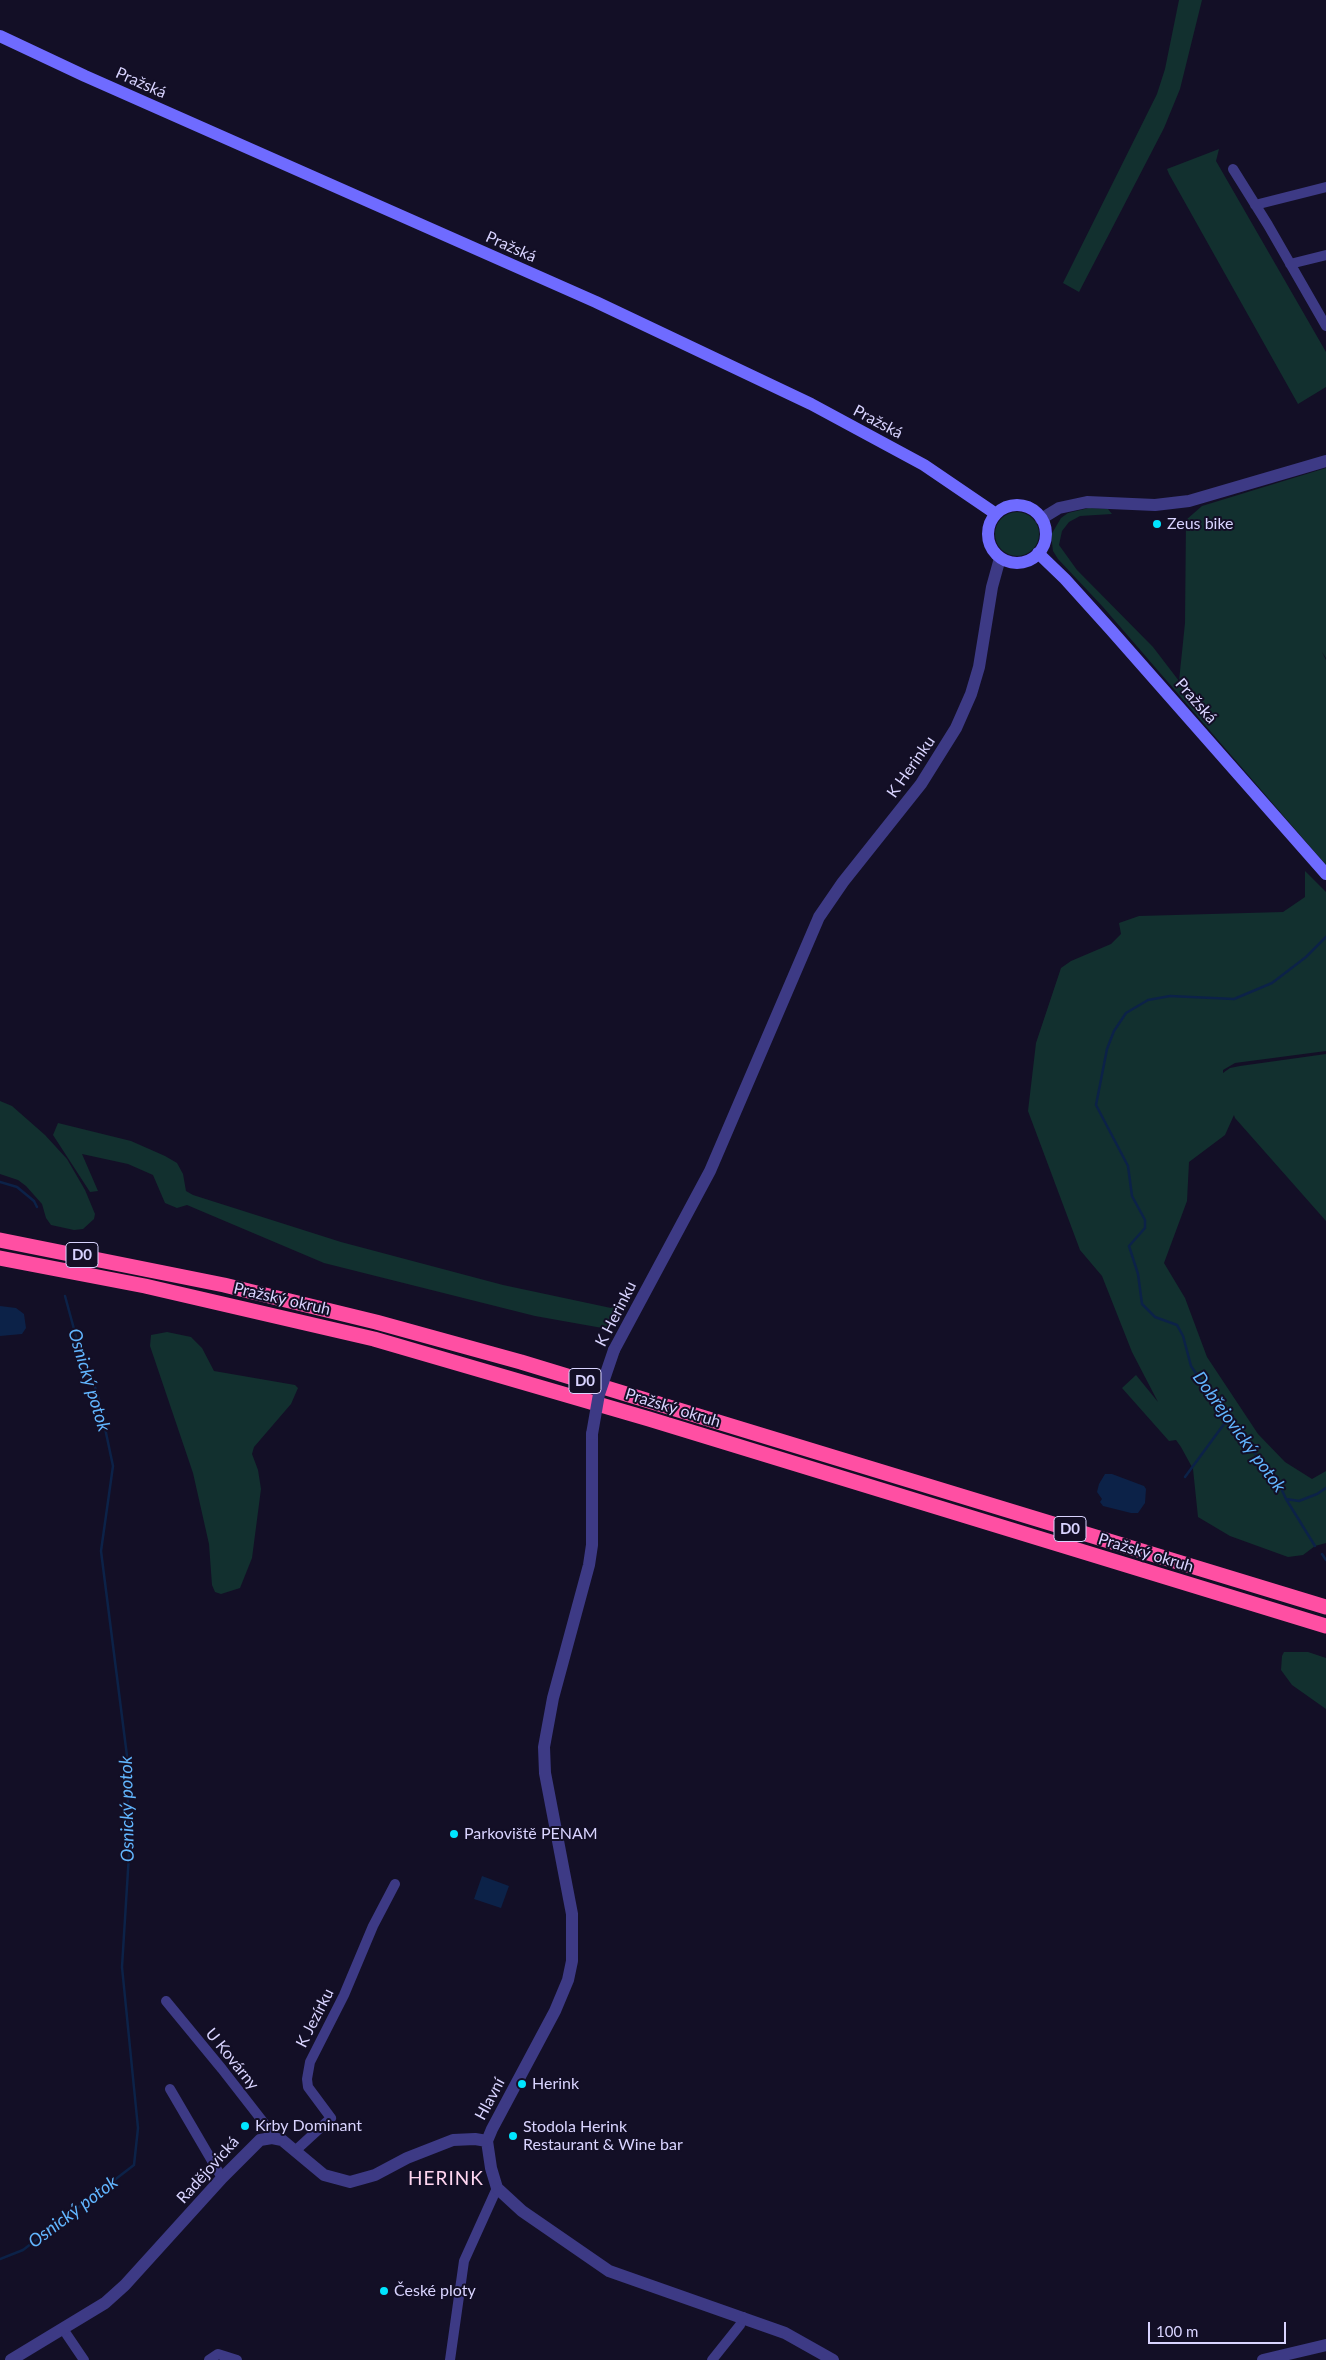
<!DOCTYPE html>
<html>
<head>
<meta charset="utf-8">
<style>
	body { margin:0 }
	#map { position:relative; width:1326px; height:2360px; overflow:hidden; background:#130f26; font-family:Lato,sans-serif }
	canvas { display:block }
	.scale { position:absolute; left:1148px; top:2322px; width:138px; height:22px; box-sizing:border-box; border:2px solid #d9d4ff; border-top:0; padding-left:6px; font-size:15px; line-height:18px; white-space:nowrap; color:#d9d4ff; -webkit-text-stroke:4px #130f26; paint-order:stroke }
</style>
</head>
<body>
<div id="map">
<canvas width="1326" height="2360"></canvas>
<div class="scale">100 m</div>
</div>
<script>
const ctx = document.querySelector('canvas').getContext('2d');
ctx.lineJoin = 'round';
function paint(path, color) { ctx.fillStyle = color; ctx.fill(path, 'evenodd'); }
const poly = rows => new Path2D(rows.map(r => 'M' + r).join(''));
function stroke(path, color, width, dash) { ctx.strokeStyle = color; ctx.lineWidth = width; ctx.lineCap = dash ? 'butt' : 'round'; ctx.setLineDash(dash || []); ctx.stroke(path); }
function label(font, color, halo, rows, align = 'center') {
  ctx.font = font + ' Lato,sans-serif'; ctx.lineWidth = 4; ctx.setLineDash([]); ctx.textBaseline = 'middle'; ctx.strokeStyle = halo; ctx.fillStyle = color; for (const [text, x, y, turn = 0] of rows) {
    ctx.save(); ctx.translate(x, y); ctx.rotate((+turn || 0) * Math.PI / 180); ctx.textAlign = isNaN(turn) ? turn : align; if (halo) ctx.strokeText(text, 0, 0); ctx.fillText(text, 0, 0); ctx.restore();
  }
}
const green = poly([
	[1179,0,1202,0,1180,89,1164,128,1079,292,1063,283,1157,94,1165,69],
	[1219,149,1216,161,1326,352,1326,387,1298,404,1169,174,1167,169],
	[1326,468,1326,658,1322,652,1326,660,1326,865,1103,607,1058,559,1053,551,1051,535,1061,518,1068,513,1089,508,1108,509,1112,514,1080,516,1069,522,1062,531,1059,545,1077,570,1153,647,1179,681,1185,623,1186,520,1202,506],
	'995 534a22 22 0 1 1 44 0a22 22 0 1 1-44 0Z',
	[1305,871,1326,892,1326,1051,1235,1063,1223,1070,1223,1073,1230,1068,1240,1066,1326,1054,1326,1221,1235,1118,1234,1115,1225,1135,1189,1162,1187,1201,1164,1263,1185,1298,1207,1357,1258,1434,1285,1462,1312,1479,1326,1471,1326,1543,1315,1546,1303,1555,1288,1557,1230,1536,1198,1517,1193,1469,1181,1447,1176,1440,1169,1441,1122,1388,1136,1375,1158,1402,1132,1352,1102,1276,1080,1250,1028,1111,1036,1043,1061,968,1071,961,1111,944,1121,934,1119,923,1139,916,1283,912,1305,897],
	[0,1101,12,1106,45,1135,67,1159,85,1190,95,1214,94,1219,83,1229,74,1230,51,1225,46,1218,42,1204,26,1186,18,1180,0,1174],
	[58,1123,131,1141,165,1156,177,1163,183,1174,186,1191,193,1195,341,1242,503,1285,611,1308,625,1300,608,1329,535,1316,324,1263,187,1205,177,1208,165,1203,153,1175,128,1164,82,1154,98,1191,90,1192,53,1135],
	[167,1332,191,1337,202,1348,214,1371,295,1385,298,1388,291,1404,254,1447,252,1454,258,1470,261,1489,252,1558,240,1588,221,1594,215,1592,212,1585,209,1544,193,1473,150,1346,151,1335],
	[1284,1652,1308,1652,1326,1658,1326,1709,1292,1685,1281,1670,1282,1656]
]);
const water = poly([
	[0,1306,16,1308,24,1314,26,1328,22,1334,0,1336],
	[1105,1474,1112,1474,1144,1486,1146,1489,1145,1503,1138,1513,1131,1513,1103,1506,1100,1502,1102,1499,1097,1492,1099,1484],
	[482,1876,509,1886,501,1908,474,1899]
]);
const stream = poly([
	[0,1182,17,1187,34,1201,37,1207],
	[1185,1477,1227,1420],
	[1286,1499,1299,1501,1317,1494,1326,1488],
	[1315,1546,1286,1499,1276,1477,1236,1432,1191,1366,1183,1336,1177,1325,1155,1317,1142,1304,1138,1274,1129,1246,1145,1228,1145,1220,1132,1196,1128,1166,1096,1105,1107,1049,1114,1031,1126,1013,1148,1000,1170,996,1234,999,1272,983,1306,957,1326,937],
	[1322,1554,1326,1560],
	[0,2259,23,2250,134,2165,138,2128,122,1967,129,1854,127,1756,101,1551,113,1466,98,1395,77,1340,65,1296]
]);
const minor = poly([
	[1233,169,1268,225,1326,326],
	[1255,205,1326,187],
	[1290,264,1326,255],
	[166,2001,222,2069,264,2123,272,2138],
	[170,2089,222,2178],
	[295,2151,331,2118,308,2087,307,2079,310,2062,344,1995,373,1926,395,1884],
	[63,2329,84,2360],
	[209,2360,218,2354,237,2360],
	[450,2360,464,2261,497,2188],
	[712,2360,740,2325,743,2317]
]);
const tertiary = poly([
	[1041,519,1059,508,1087,502,1155,505,1189,501,1326,461],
	[614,1350,710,1171,819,917,843,882,921,784,956,728,971,694,979,667,992,587,1000,558],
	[592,1434,592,1545,589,1565,553,1698,544,1747,545,1773,572,1914,572,1961,568,1980,555,2011,492,2129,487,2141,491,2168,497,2188,522,2211,609,2271,785,2333,833,2360],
	[11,2360,105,2303,125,2285,222,2178,260,2140,272,2138,282,2140,324,2175,350,2182,375,2175,407,2158,453,2140,475,2139,487,2141],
	[1263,2360,1326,2345]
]);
const secondary = poly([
	[0,36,85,76,596,302,811,404,924,465,996,514],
	'988 534a29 29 0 1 1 58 0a29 29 0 1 1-58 0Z',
	[1038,553,1065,579,1111,630,1326,874]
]);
const motorway = poly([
	[0,1240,224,1285,376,1322,521,1362,1326,1607],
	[0,1258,145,1286,374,1339,649,1419,1326,1626]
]);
const tertiaryBridge = poly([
	[592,1434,599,1394,614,1350]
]);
const markers = [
	[1157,524,5,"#00e5ff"],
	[454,1834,5,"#00e5ff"],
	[522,2084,5,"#00e5ff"],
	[245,2126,5,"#00e5ff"],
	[513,2136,5,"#00e5ff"],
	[384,2291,5,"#00e5ff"]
];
const shields = [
	[82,1255,32],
	[585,1381,32],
	[1070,1529,32]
];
const shieldNames = [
	["D0",82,1255],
	["D0",585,1381],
	["D0",1070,1529]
];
const streetNames = [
	["Pražská",141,83,24],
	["Pražská",511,247,24],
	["Pražská",878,422,28],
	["Pražská",1196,701,49],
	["K Herinku",911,767,-55],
	["Pražský okruh",282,1299,13],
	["K Herinku",616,1314,-63],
	["Pražský okruh",673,1408,17],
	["Pražský okruh",1146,1553,17],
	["K Jezírku",315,2018,-63],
	["U Kovárny",232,2059,51],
	["Hlavní",490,2099,-62],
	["Radějovická",208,2170,-48]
];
const poiNames = [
	["Zeus bike",1167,524],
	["Parkoviště PENAM",464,1834],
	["Herink",532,2084],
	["Krby Dominant",255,2126],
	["Stodola Herink",523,2127],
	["Restaurant & Wine bar",523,2145],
	["České ploty",394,2291]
];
const waterNames = [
	["Osnický potok",89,1380,73],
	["Dobřejovický potok",1239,1432,54],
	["Osnický potok",127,1809,-91],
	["Osnický potok",73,2212,-37]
];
const quarterNames = [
	["HERINK",446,2179]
];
paint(green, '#12302f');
paint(water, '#0c2248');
stroke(stream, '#0c2248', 2.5);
stroke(minor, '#3d3a85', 10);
stroke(tertiary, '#3d3a85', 12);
stroke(secondary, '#6f6bff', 12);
stroke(motorway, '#ff4fa3', 15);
stroke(tertiaryBridge, '#3d3a85', 12);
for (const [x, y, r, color] of markers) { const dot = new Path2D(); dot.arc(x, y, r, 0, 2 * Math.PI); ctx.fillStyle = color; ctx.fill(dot); stroke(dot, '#130f26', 2); }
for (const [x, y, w] of shields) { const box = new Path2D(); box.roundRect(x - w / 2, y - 12.5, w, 25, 4); ctx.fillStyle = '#130f26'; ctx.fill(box); stroke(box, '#d9d4ff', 1); }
label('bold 15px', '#d9d4ff', null, shieldNames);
label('16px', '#d9d4ff', '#130f26', streetNames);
label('16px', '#d9d4ff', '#130f26', poiNames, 'left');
label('italic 18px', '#62b6ff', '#130f26', waterNames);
ctx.letterSpacing = '1px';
label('19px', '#ffd6f0', '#130f26', quarterNames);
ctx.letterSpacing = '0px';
</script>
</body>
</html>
